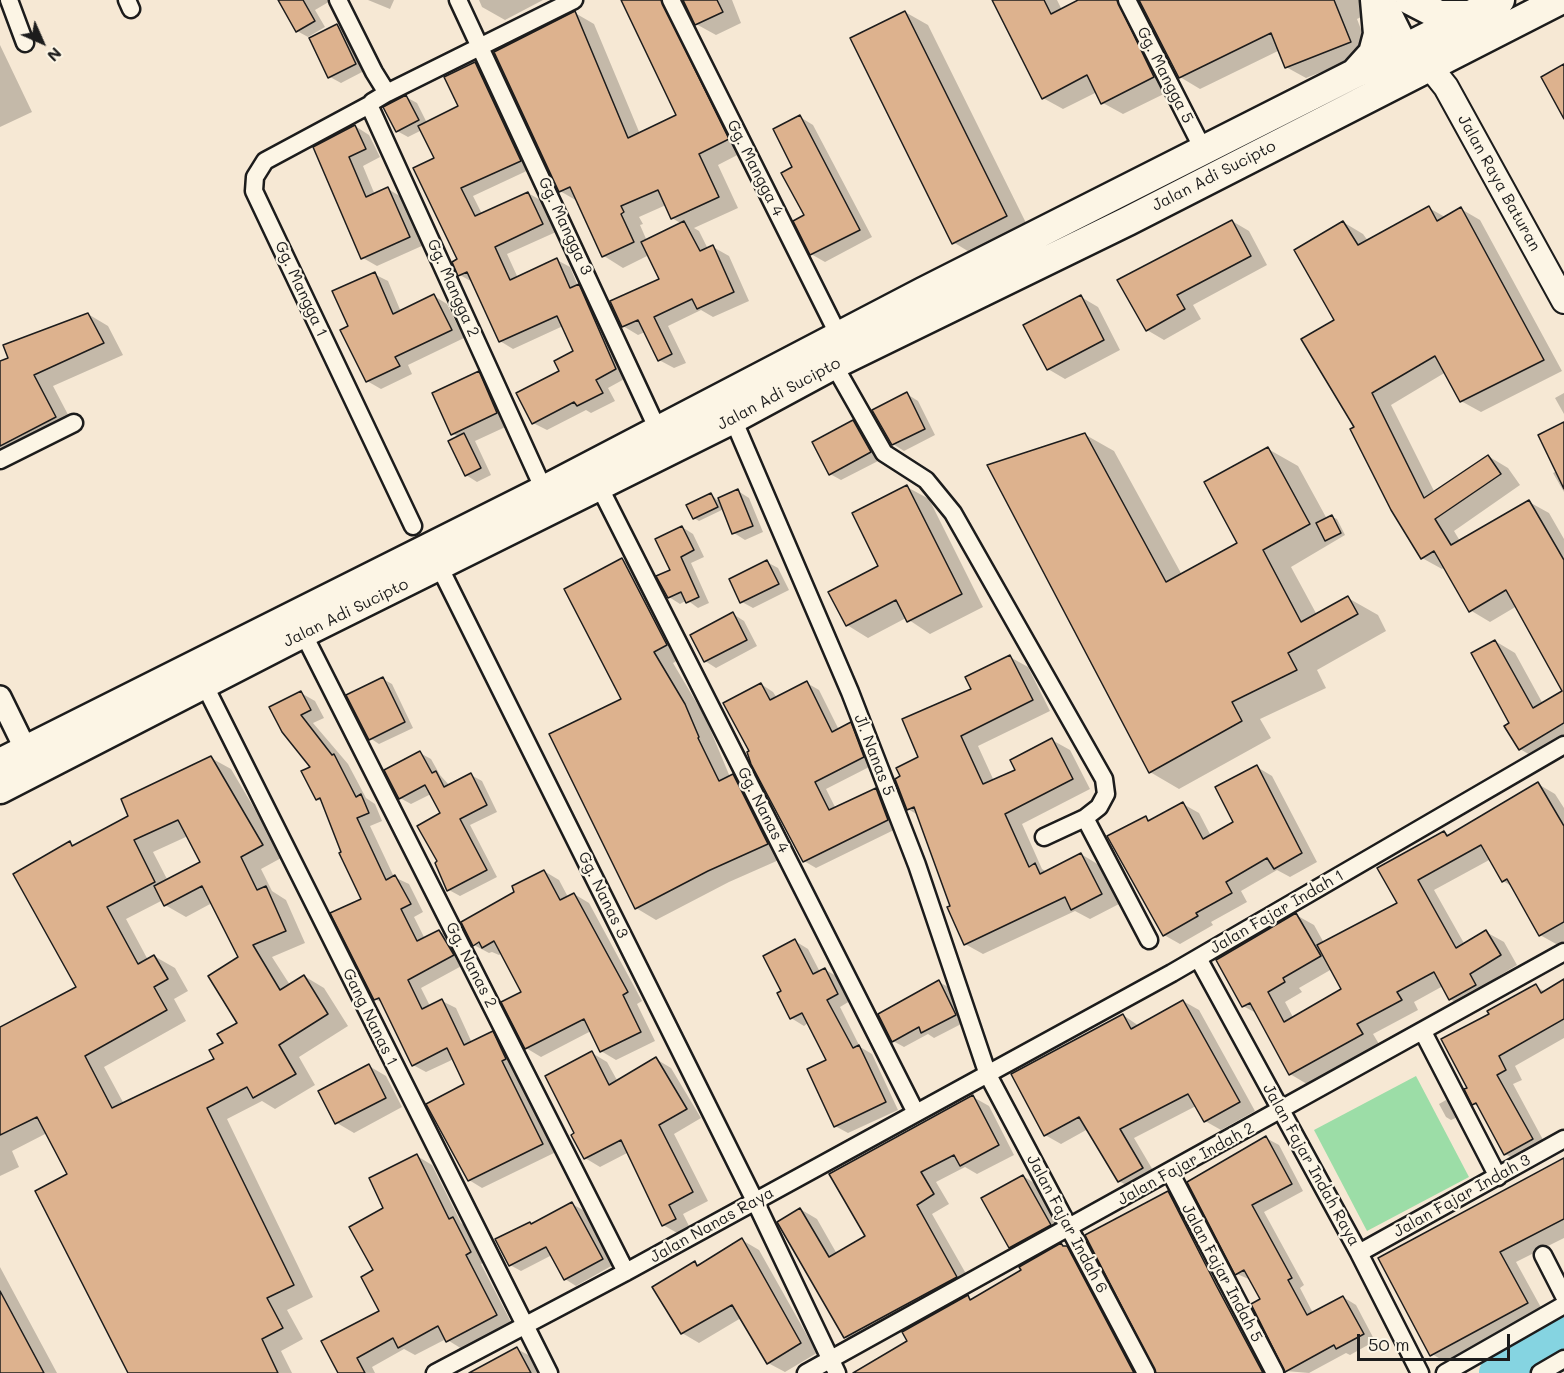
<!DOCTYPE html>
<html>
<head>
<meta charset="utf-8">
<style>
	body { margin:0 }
	#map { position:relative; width:1564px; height:1373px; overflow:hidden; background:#f6e8d4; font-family:Mali,sans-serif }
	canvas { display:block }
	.north { position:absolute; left:12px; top:12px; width:60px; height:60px; -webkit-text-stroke:4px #fcf5e5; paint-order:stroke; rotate:135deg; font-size:16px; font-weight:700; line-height:24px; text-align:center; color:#1c1c1c }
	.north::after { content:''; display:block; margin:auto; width:21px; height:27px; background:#1c1c1c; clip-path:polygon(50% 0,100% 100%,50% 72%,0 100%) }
	.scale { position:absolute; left:1357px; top:1334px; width:153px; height:27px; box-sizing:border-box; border:3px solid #1c1c1c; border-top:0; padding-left:8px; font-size:18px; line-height:21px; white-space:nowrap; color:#1c1c1c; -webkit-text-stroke:4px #fcf5e5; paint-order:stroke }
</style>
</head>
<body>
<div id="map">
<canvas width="1564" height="1373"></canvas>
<div class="north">N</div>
<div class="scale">50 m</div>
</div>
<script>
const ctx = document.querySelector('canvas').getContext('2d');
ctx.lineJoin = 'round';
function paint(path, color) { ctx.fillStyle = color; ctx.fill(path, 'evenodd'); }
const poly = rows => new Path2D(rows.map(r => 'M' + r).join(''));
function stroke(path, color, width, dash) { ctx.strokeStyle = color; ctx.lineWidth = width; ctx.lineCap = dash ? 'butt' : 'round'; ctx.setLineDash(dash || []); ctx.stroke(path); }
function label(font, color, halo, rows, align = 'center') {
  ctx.font = font + ' Mali,sans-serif'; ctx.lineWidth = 4.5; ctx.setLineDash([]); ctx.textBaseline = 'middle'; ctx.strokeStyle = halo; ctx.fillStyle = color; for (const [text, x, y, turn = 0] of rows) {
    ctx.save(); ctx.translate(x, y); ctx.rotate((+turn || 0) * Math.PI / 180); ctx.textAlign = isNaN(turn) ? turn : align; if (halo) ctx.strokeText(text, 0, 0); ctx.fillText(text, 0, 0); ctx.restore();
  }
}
const green = poly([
	[1416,1076,1469,1177,1367,1231,1314,1130]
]);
const shadow = poly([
	[281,0,332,0,315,10,325,27,308,37,297,31],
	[368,0,394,0,390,9],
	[479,0,543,0,505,20,482,7],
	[623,0,732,0,741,23,716,35,696,24,685,3,681,6,747,150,718,165,738,208,694,228,699,231,708,249,713,247,729,256,749,301,713,317,701,310,668,326,686,363,674,368,659,360,645,332,638,335,623,326,661,279,649,255,623,268,604,256,579,202,560,191,575,13,594,24,640,134,678,116],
	[666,205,672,218,682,224,647,241,640,225,643,224,639,217],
	[993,0,1057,0,1062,10,1082,0,1369,0,1374,11,1357,19,1370,53,1306,78,1286,67,1280,50,1200,89,1180,77,1142,4,1138,6,1174,89,1123,114,1103,103,1097,92,1063,109,1043,98],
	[905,12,928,25,1029,229,976,256,953,242],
	[337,25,348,32,366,70,341,83,330,77],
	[0,45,32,112,0,127],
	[475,64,488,71,533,168,473,196,482,214,528,193,542,201,556,232,507,254,518,278,557,260,570,267,578,286,592,293,628,377,608,388,615,401,591,413,586,410,547,430,533,423,575,352,563,326,513,349,500,341,474,283,460,275,459,260,436,159,422,130,408,137,397,131,406,97,417,103,427,123,460,106],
	[800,117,813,125,872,237,825,262,811,254],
	[355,126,369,135,380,157,363,166,375,195,388,189,403,198,424,245,377,266,363,258,315,148],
	[1429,208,1445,217,1461,209,1480,220,1562,371,1481,412,1461,401,1446,372,1391,405,1435,493,1488,456,1508,468,1520,485,1454,531,1460,541,1529,502,1549,513,1564,539,1564,746,1540,761,1520,749,1511,723,1495,641,1515,653,1543,704,1564,691,1517,606,1490,622,1470,610,1445,567,1442,569,1422,558,1356,428,1336,320,1343,222,1363,234,1368,241],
	[1232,221,1249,231,1267,265,1193,305,1201,319,1164,340,1147,330],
	[374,274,388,281,401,312,434,296,447,304,464,338,408,365,412,374,381,389,367,381,350,326],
	[1081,297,1098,307,1120,350,1065,379,1048,369],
	[88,314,108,326,123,355,53,386,75,428,0,468,0,363],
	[479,373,496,383,514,423,475,441,491,475,477,482,466,475,459,437,453,434],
	[1564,393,1564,414,1555,398],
	[907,394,918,401,935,435,904,451,893,444],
	[853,422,864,428,882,459,841,480,830,474],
	[1564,424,1564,492,1553,473,1557,471],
	[1084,434,1114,451,1182,575,1239,543,1268,449,1298,466,1327,519,1332,517,1337,519,1345,535,1291,567,1317,615,1348,598,1378,615,1386,631,1317,670,1326,688,1260,719,1271,738,1179,789,1150,772],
	[907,487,929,499,983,607,930,634,906,618,868,638,847,625,880,566],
	[738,491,749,498,763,532,745,540,734,533,724,509,699,521,694,518,711,494,717,500],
	[682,527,693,534,704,557,691,563,709,603,698,608,687,600,680,604,669,597],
	[622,559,642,571,686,656,673,663,705,717,730,777,733,775,753,787,788,856,729,882,656,920,636,908,551,735,623,700],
	[767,562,778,568,789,590,753,608,742,602],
	[733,614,744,621,757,646,716,668,705,661],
	[1010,657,1028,667,1050,711,978,746,994,781,1017,770,1052,740,1070,750,1090,789,1022,824,1042,869,1047,872,1081,854,1099,865,1119,904,1090,919,1075,911,983,954,965,944,918,815,908,809,920,758,973,690],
	[383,679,392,684,413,728,379,744,370,738],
	[807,683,819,690,839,730,850,724,863,731,875,764,826,789,836,809,876,789,888,796,900,827,816,868,804,861,761,684,773,692,777,698],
	[301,693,315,701,324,718,313,723,348,764,366,798,375,804,382,821,370,826,394,877,409,884,423,912,414,917,425,939,439,931,453,939,467,963,421,988,430,1006,442,1001,456,1008,472,1043,492,1033,506,1041,515,1069,556,1152,482,1188,469,1180,466,1084,454,1059,426,1072,413,1065,383,1003,375,999,363,900,323,802,317,799,312,768,283,731],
	[420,753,431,759,440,775,450,786,471,775,482,781,497,812,470,825,497,877,460,896,449,890,440,862,442,813,431,794,411,804,400,798],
	[211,758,231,769,283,857,261,869,272,891,286,900,305,943,272,957,290,985,304,976,324,988,348,1026,299,1057,315,1085,275,1109,262,1101,227,1119,313,1297,287,1310,303,1339,281,1351,292,1373,130,1373,69,1175,47,1133,12,1151,19,1167,0,1176,0,1028,78,988,70,843,75,846,130,817],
	[188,836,202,863,168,881,153,852],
	[163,900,165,905,186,917,212,903,240,957,239,1023,216,1059,124,1104,104,1067,186,1021,174,999,188,991,175,968,154,956,148,960,126,919],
	[1257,767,1272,776,1317,862,1290,877,1277,870,1241,891,1247,902,1211,922,1213,925,1180,944,1164,935,1146,818,1151,821,1183,804,1199,813,1211,836,1235,823],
	[1538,784,1555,794,1564,808,1564,941,1558,945,1540,935,1513,887,1503,881,1491,859,1434,890,1465,945,1486,932,1504,942,1517,965,1486,984,1492,996,1467,1009,1450,999,1443,986,1414,1002,1418,1010,1373,1034,1379,1044,1307,1084,1290,1074,1258,1014,1243,1006,1296,915,1314,925,1324,943,1399,904,1444,832,1451,836],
	[1332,969,1343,990,1294,1019,1285,1002,1302,992,1299,988],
	[544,871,559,880,568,897,574,894,589,903,642,1001,637,1004,655,1041,616,1060,601,1051,591,1031,541,1057,526,1048,523,992,502,953,499,955,492,952,489,953,474,945,516,893],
	[795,941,808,949,820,972,824,969,838,977,850,1001,840,1007,860,1047,872,1054,898,1110,848,1133,835,1126,828,1061,808,1023,804,1026,791,1018,783,991],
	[1564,981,1564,1038,1515,1066,1522,1080,1513,1084,1548,1149,1522,1163,1505,1154,1480,1107,1473,1104,1491,1015,1536,986,1545,992],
	[939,982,950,988,967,1021,934,1038,928,1034,904,1047,893,1041],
	[1183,1001,1199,1010,1255,1111,1221,1130,1205,1121,1196,1106,1134,1138,1157,1177,1135,1190,1119,1181,1088,1129,1061,1144,1045,1135,1123,1015,1139,1026],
	[592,1053,607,1062,618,1082,656,1059,671,1068,701,1118,674,1134,708,1201,683,1214,690,1228,679,1234,663,1225,629,1152,600,1167,585,1158,576,1134],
	[369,1066,386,1076,402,1107,354,1133,337,1123],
	[973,1097,989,1106,1014,1155,977,1174,965,1167,936,1182,949,1204,932,1214,973,1286,861,1347,845,1337,800,1209,817,1219,837,1254,867,1237],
	[1446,1100,1451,1103,1458,1117,1451,1120,1446,1117,1439,1104],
	[1266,1138,1279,1145,1303,1191,1264,1212,1304,1285,1300,1288,1313,1313,1343,1297,1356,1305,1375,1341,1350,1355,1346,1353,1309,1373,1286,1371,1253,1304,1262,1299,1251,1280,1237,1274],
	[417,1156,432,1165,461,1223,468,1228,486,1261,481,1264,512,1324,462,1349,446,1339,415,1355,404,1349,372,1367,375,1373,339,1373,381,1311,375,1271,385,1208],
	[1564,1160,1564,1238,1516,1262,1544,1313,1449,1364,1432,1354,1380,1259],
	[1023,1176,1039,1186,1067,1235,1027,1257,1010,1247],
	[1168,1193,1181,1200,1270,1373,1166,1373],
	[572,1204,583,1210,613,1265,576,1286,565,1279,552,1255,521,1271,510,1265,533,1225],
	[742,1240,759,1250,817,1353,785,1372,768,1363,741,1318,699,1343,682,1333,695,1263,700,1266],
	[1066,1247,1085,1258,1146,1373,867,1373,968,1297,973,1300],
	[0,1267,57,1373,0,1373],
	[517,1349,532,1357,540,1373,475,1373]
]);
const river = poly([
	[1497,1373,1564,1333]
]);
const building = poly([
	[278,0,303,0,315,21,296,32,278,0],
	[621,0,661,0,729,139,699,154,719,197,671,219,658,190,621,206,624,212,621,214,634,242,602,257,570,187,559,192,494,52,575,11,628,138,676,115,621,0],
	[683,0,717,0,723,12,695,25,683,0],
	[992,0,1044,0,1051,14,1078,0,1117,0,1154,77,1101,104,1087,75,1042,99,992,0],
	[1139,0,1334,0,1351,42,1285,68,1271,33,1179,78,1139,0],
	[905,11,1007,216,952,244,850,38,905,11],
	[337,24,356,64,328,78,309,38,337,24],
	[475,62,521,161,461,188,475,216,528,192,543,224,495,247,510,280,557,258,570,288,579,284,616,369,596,380,603,393,577,406,574,402,532,424,516,393,559,371,554,361,573,351,557,316,499,342,467,272,458,276,452,262,457,259,413,168,434,158,418,126,458,106,444,77,475,62],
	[1564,64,1564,119,1541,77,1564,64],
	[406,95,419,120,396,132,383,107,406,95],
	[800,115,860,230,810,255,793,221,804,215,781,173,792,167,773,129,800,115],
	[355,125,366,149,349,157,366,197,388,187,410,237,361,259,313,147,355,125],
	[1429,206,1437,221,1461,207,1544,360,1460,402,1435,356,1372,393,1424,498,1488,455,1501,474,1435,519,1451,545,1529,500,1564,560,1564,723,1519,750,1504,726,1509,723,1471,653,1495,640,1533,708,1562,691,1506,590,1469,612,1434,551,1421,559,1391,510,1350,429,1354,427,1301,339,1334,320,1294,250,1343,221,1358,245,1429,206],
	[1232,220,1251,256,1177,295,1185,309,1146,331,1117,280,1232,220],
	[684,221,700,251,713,245,734,292,697,309,692,299,654,317,672,354,658,361,638,320,622,327,610,301,659,279,641,242,684,221],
	[375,272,393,314,434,294,452,330,395,357,400,366,366,382,340,330,348,326,332,291,375,272],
	[1081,295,1104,340,1047,370,1023,325,1081,295],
	[88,313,104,343,34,375,56,417,0,446,0,361,8,358,3,345,88,313],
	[479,371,497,413,451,435,432,393,479,371],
	[907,392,925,429,892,445,872,410,907,392],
	[853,420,871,452,829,475,812,442,853,420],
	[1564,422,1564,489,1538,435,1564,422],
	[464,433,481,468,465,476,448,441,464,433],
	[1085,433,1166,582,1237,543,1204,482,1268,447,1310,524,1263,550,1301,622,1348,596,1358,614,1288,653,1297,670,1232,702,1242,721,1149,773,987,465,1085,433],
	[907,485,962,594,907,622,896,600,846,626,828,592,878,566,852,513,907,485],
	[738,489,753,526,732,534,718,498,738,489],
	[711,493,718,507,693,519,686,505,711,493],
	[1332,515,1341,533,1325,541,1316,523,1332,515],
	[682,526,694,550,681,557,699,597,686,603,681,592,668,598,656,576,670,570,655,539,682,526],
	[622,558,667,645,654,652,685,704,699,737,698,738,719,781,733,774,768,844,708,871,635,909,549,734,621,699,564,589,622,558],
	[767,560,779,584,740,603,729,579,767,560],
	[733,612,747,640,704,662,690,635,733,612],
	[1010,655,1033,700,961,736,983,784,1015,770,1010,760,1052,738,1073,779,1005,814,1029,867,1035,863,1040,874,1081,853,1102,894,1071,910,1065,897,964,945,947,907,950,906,914,807,907,810,895,779,900,776,896,768,918,757,902,719,971,689,965,677,1010,655],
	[383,677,405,722,369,740,346,695,383,677],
	[807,681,832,732,851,722,864,757,815,782,829,810,876,788,888,820,803,862,751,764,747,752,749,751,723,703,761,683,770,700,807,681],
	[301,691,311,710,301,715,332,755,334,754,356,797,361,794,369,813,357,818,386,880,395,875,411,904,401,909,417,941,439,930,454,955,408,980,422,1009,442,999,464,1045,493,1031,506,1059,502,1061,543,1144,468,1181,426,1104,464,1084,447,1048,412,1066,379,998,374,1000,330,913,361,899,339,853,341,852,320,798,316,800,301,771,310,767,282,732,269,707,301,691],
	[420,751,432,773,436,771,444,787,471,773,487,805,460,819,487,870,447,891,435,863,437,861,417,826,440,813,425,785,399,799,384,770,420,751],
	[211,756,263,845,241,857,257,890,266,886,286,931,253,945,280,990,304,975,328,1014,279,1045,296,1074,253,1098,247,1087,207,1108,294,1285,267,1298,283,1328,262,1339,278,1373,128,1373,35,1191,67,1174,37,1117,0,1135,0,1027,76,987,13,874,70,841,72,846,128,816,121,799,211,756],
	[178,820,200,862,154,886,164,906,202,886,238,957,208,976,237,1023,217,1034,223,1043,209,1050,214,1059,112,1108,85,1056,167,1010,154,987,168,979,154,955,138,964,107,907,155,882,134,840,178,820],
	[1257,765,1302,853,1274,869,1267,858,1226,882,1232,893,1196,913,1198,916,1163,936,1107,836,1146,816,1148,821,1183,802,1203,839,1233,822,1215,787,1257,765],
	[1538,782,1564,826,1564,922,1539,936,1507,879,1502,882,1481,845,1418,880,1456,948,1486,930,1501,955,1470,974,1476,985,1449,1000,1434,972,1397,992,1402,1000,1357,1024,1363,1034,1289,1075,1250,1003,1242,1007,1216,960,1296,913,1321,956,1283,978,1285,982,1268,992,1284,1022,1341,989,1317,945,1397,903,1377,868,1444,831,1447,836,1538,782],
	[544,870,560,900,574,893,628,992,623,995,641,1032,600,1052,584,1019,525,1049,501,1002,521,992,494,941,482,948,479,942,473,946,461,922,514,892,512,886,544,870],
	[795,939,813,974,825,968,838,994,827,1000,853,1048,859,1045,886,1102,834,1127,807,1069,826,1060,802,1013,790,1019,777,993,781,991,763,956,795,939],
	[1564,979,1564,1019,1499,1056,1506,1070,1497,1075,1533,1139,1504,1155,1476,1103,1472,1105,1464,1089,1467,1088,1441,1039,1489,1014,1487,1011,1536,984,1541,993,1564,979],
	[939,980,956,1015,921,1033,919,1027,892,1042,878,1014,939,980],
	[1183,1000,1240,1102,1204,1122,1188,1094,1120,1129,1143,1168,1118,1182,1079,1117,1044,1136,1011,1074,1123,1014,1131,1029,1183,1000],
	[592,1051,609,1085,656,1057,687,1109,659,1125,693,1192,669,1205,676,1219,662,1226,621,1140,584,1159,571,1135,574,1133,545,1076,592,1051],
	[369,1064,386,1098,335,1124,318,1091,369,1064],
	[973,1095,999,1145,960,1166,954,1155,921,1172,934,1194,917,1205,957,1277,844,1338,777,1222,800,1208,829,1257,865,1236,829,1174,973,1095],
	[1266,1136,1292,1184,1252,1205,1292,1278,1288,1280,1307,1315,1343,1296,1364,1334,1336,1349,1334,1345,1285,1372,1251,1304,1260,1299,1244,1270,1235,1275,1187,1182,1266,1136],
	[417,1154,449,1219,453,1217,471,1252,466,1255,497,1315,446,1342,438,1326,398,1348,393,1338,357,1358,365,1373,338,1373,321,1341,379,1311,361,1277,373,1270,349,1227,383,1208,369,1178,417,1154],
	[1564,1158,1564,1219,1500,1252,1528,1303,1430,1356,1378,1258,1564,1158],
	[1023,1175,1051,1225,1009,1248,981,1198,1023,1175],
	[1168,1191,1216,1285,1263,1373,1156,1373,1085,1235,1168,1191],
	[572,1202,603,1259,564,1280,546,1247,509,1266,495,1239,530,1222,531,1224,572,1202],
	[742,1238,801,1343,767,1364,732,1305,681,1334,652,1287,695,1261,697,1266,742,1238],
	[1061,1243,1063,1246,1067,1246,1134,1373,853,1373,907,1341,902,1332,968,1295,970,1300,1021,1270,1019,1267,1061,1243],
	[0,1291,44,1373,0,1373,0,1291],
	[517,1347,531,1373,469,1373,517,1347]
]);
const minor = poly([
	[9,0,25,43],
	[127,0,131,9],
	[338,0,374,72,387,93],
	[458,0,658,430],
	[671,0,839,336],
	[1127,0,1203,149],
	[371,104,265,161,255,177,254,191,413,526],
	[830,358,884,453,926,480,953,513,1104,779,1106,794,1099,807,1085,818,1044,837],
	[733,419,850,692,917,865,988,1075,1146,1373],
	[0,460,74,423],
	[599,486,916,1113],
	[544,490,370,107,372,102,387,93,574,0],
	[439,566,755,1201,837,1373],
	[303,633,626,1272],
	[204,684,549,1373],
	[1085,818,1149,940],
	[1198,958,1359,1253,1420,1373],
	[1423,1032,1498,1177],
	[1170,1172,1275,1373],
	[1359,1253,1564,1139],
	[1543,1255,1564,1296],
	[435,1373,626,1272,1172,973,1564,745],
	[806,1373,1564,952],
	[1445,1373,1564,1305],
	[1540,1373,1564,1359]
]);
const tertiary = poly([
	[0,697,26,750]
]);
const secondary = poly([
	[1430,67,1446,87,1564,301]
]);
const primary = poly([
	[1381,0,1414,67]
]);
const trunk = poly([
	[1410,0,1439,15,1470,15],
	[1355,73,1373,53,1378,34,1375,0],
	[0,763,544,490,923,292,1500,0],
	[0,789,303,633,733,419,833,365,1128,221,1560,0]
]);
const streetNames = [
	["Gg. Mangga 5",1165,75,63],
	["Gg. Mangga 4",755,168,63],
	["Jalan Adi Sucipto",1214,176,-27],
	["Jalan Raya Baturan",1499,183,61],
	["Gg. Mangga 3",565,226,65],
	["Gg. Mangga 2",453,288,66],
	["Gg. Mangga 1",301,289,65],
	["Jalan Adi Sucipto",779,394,-28],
	["Jalan Adi Sucipto",346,613,-26],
	["Jl. Nanas 5",874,755,69],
	["Gg. Nanas 4",763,810,63],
	["Gg. Nanas 3",603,895,64],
	["Jalan Fajar Indah 1",1277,912,-30],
	["Gg. Nanas 2",471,965,63],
	["Gang Nanas 1",370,1017,64],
	["Jalan Fajar Indah 2",1186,1164,-29],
	["Jalan Fajar Indah Raya",1311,1165,61],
	["Jalan Fajar Indah 3",1462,1196,-29],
	["Jalan Fajar Indah 6",1067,1224,62],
	["Jalan Nanas Raya",712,1225,-29],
	["Jalan Fajar Indah 5",1222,1273,62]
];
paint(green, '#9cdda7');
paint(shadow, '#0003');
stroke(river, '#85d4e1', 36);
paint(building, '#ddb28e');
stroke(building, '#1c1c1c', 1.5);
stroke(minor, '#1c1c1c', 21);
stroke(tertiary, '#1c1c1c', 26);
stroke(secondary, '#1c1c1c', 28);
stroke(primary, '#1c1c1c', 32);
stroke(trunk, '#1c1c1c', 33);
stroke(minor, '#fcf5e5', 16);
stroke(tertiary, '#fcf5e5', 21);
stroke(secondary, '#fcf5e5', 24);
stroke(primary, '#fcf5e5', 27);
stroke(trunk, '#fcf5e5', 28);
label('16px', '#1c1c1c', '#fcf5e5', streetNames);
</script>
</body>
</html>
